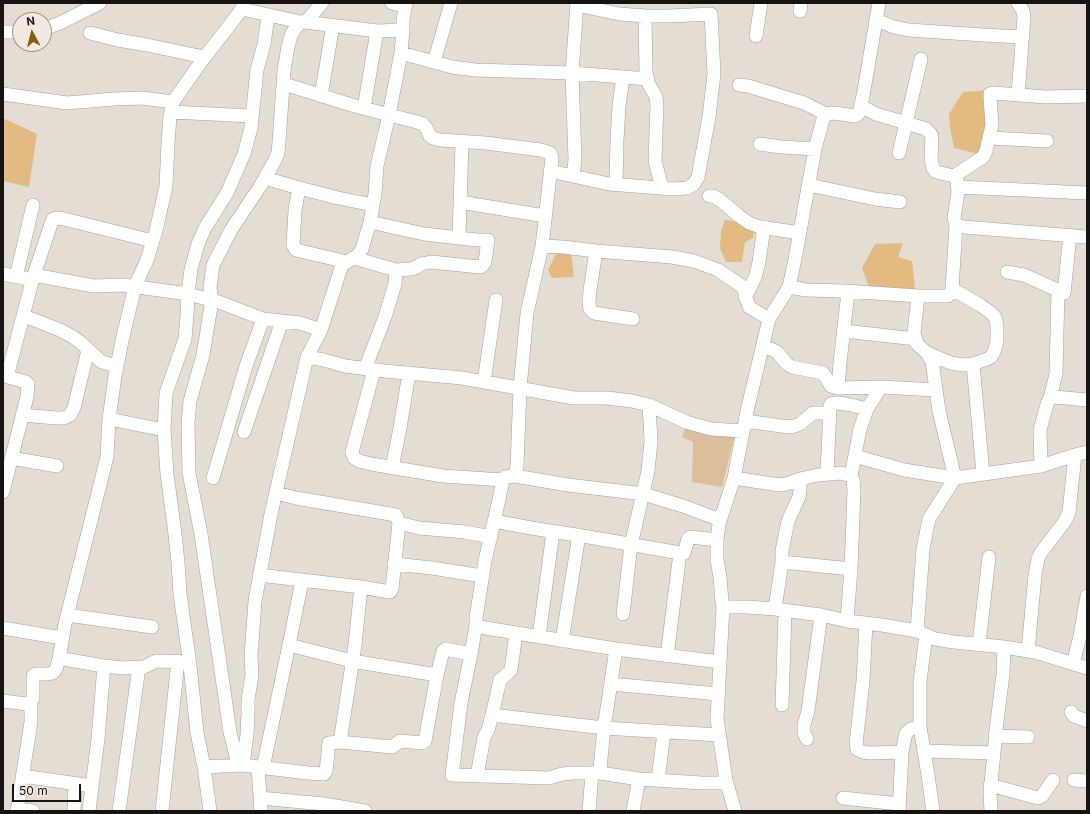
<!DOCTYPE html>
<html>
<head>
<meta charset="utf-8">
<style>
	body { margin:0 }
	#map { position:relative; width:1090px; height:814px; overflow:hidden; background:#e4ddd3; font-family:Inter,sans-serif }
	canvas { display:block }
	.frame { position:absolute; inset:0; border:4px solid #161310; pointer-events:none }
	.north { position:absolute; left:12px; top:12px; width:40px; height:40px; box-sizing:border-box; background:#f2eae0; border:1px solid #9a948d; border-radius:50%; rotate:353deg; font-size:11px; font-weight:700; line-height:16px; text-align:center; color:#161310 }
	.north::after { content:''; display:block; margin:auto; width:14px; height:18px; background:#8c5d04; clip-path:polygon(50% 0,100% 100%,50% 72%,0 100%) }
	.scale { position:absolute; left:12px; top:784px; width:69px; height:18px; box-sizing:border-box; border:2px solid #161310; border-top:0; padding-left:5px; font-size:12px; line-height:14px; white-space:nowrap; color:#161310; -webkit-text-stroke:3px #f2eae0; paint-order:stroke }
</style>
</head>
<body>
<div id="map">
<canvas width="1090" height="814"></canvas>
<div class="frame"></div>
<div class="north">N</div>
<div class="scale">50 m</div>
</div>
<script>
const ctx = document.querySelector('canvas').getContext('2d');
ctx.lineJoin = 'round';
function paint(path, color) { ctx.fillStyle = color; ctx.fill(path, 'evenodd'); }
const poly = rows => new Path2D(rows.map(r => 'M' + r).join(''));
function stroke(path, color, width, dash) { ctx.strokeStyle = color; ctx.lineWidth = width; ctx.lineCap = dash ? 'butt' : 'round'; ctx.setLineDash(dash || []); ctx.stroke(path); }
const green = poly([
	[687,424,735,435,722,487,692,482,693,442,682,437]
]);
const water = poly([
	[992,90,983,155,954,148,950,127,949,114,963,92],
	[3,119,5,119,37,134,29,187,3,181],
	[725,220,756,224,753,238,745,242,742,262,726,262,720,248,721,231],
	[903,243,898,257,912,261,915,289,870,290,862,268,875,244],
	[559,248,571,253,574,277,552,278,548,270]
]);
const minor = poly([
	[392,3,405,6],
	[1018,3,1023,11,1024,17,1018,95],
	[242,9,300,22,305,22,311,16,322,3],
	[800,11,801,3],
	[645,16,646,72,648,83,656,97,657,105,655,161,662,188],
	[876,20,894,27,909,30,983,35,1023,37],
	[305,22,377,31,403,30],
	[44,29,60,23,100,3],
	[3,32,20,32],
	[90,33,118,40,147,45,204,57],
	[756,36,761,3],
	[401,53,452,67,475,70,572,73,648,79],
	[434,62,451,3],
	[284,84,355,106,417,122,423,124,427,129,429,135,433,138,440,140,486,143,541,150,550,153,552,158,542,246,527,313,520,388,517,466,515,476],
	[739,85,748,86,804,103,826,114],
	[3,94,67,103,114,99,142,98,173,102],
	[321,96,333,25],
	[861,106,876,114,926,129,930,133,932,136,931,158,933,168,936,172,954,176,957,180,958,192,954,218,956,225,964,227,1087,237],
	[364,108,377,31],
	[171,112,252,116],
	[990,138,1047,141],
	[760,144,781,147,815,149],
	[899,153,921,59],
	[550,171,609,184,673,189,687,188,694,184,698,177,709,117,714,74,711,14,670,16,645,16,619,14,577,5],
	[573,176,575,160,572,73,577,3],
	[954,176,983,157,986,151,992,125,990,98,990,94,993,93,1046,97,1087,96],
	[265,178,299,188,338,198,373,205],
	[616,184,617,141,619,106,623,77],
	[809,185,875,199,900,202],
	[958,187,1087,193],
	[299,188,295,210,293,245,296,250,300,251,347,262],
	[709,196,713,196,720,200,739,216,749,223,760,227,800,233],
	[460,202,545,216],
	[459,238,462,142],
	[542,246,563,247,596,251,672,257,694,261,718,270,743,287,749,307,769,319],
	[596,251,590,290,589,303,590,309,594,313,633,319],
	[354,258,378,265,396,270,411,269,417,267,421,264,431,262,480,267,483,265,485,262,488,240,477,240,424,234,370,222],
	[1007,272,1024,275,1064,293,1070,235],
	[3,274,29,279,39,276,94,286,123,285,188,294,219,302,263,319,300,323,321,330,342,265,358,255,362,249,370,222,375,194,377,166,389,115,401,53,403,30,403,19,406,3],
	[16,277,33,205],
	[789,287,806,290,844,291,918,296,948,296,951,293,952,289,956,225],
	[745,297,755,278,759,262,764,227],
	[24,316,60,330,73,337,80,342,95,356,102,362,117,366],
	[844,331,916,339],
	[763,347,771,349,777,352,787,364,792,367,823,373,831,386,838,388,881,387,936,390],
	[927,353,951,363,963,365,973,364,987,359,991,357,994,352,997,341,997,326,995,317,990,312,980,305,952,289],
	[307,357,324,360,345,366,384,371,462,378,574,398,607,398,632,401,649,405,686,422,711,429,743,431],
	[973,364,983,474],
	[365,369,385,317,395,284,396,270],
	[374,370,352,452,354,458,359,461,371,464,443,476,503,480],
	[484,382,496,300],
	[838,388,840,363,848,292],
	[1050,398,1056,374,1058,290],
	[22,415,56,418,64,418,70,415,74,408,88,350],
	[109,419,164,430],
	[745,421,789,427,795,426,800,424,813,413,829,413],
	[244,432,282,321],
	[855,456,904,470,955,478,1041,466,1075,455,1087,452],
	[11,458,57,466],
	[1041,466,1040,430,1048,401,1050,398,1055,397,1087,400],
	[392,468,400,428,409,373],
	[827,474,830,406,831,404,838,403,851,405,867,409],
	[851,476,860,429,867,409,881,387],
	[213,478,246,366,263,319],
	[734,478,779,485,786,484,800,479,818,475,841,473,851,476,853,480,854,490,851,569,847,621],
	[3,492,27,397,28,384,26,382,8,377,8,373,33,278,51,224,53,219,57,218,64,219,153,241],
	[276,493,296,498,396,515,399,523,419,528,465,532,491,537],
	[494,521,531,528,589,537,680,553,684,553,688,539,691,537,717,540],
	[782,562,851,569],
	[394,564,432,568,482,576],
	[259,575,361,587,390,592,392,589,399,523],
	[302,581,289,645,352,661,437,675],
	[723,606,727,607,747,607,775,609,821,615,847,621,882,625,917,631,935,639,954,642,1004,647,1035,652,1087,668],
	[775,609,782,562,782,551,788,521,799,497,800,491,800,479],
	[623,614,631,545,648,471,651,441,649,405],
	[67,615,152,627],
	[866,623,863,681,856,744,857,749,862,752,870,753,902,752],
	[3,628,62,638],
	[917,631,923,549,929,519,955,478,939,411,932,361,927,353,917,344,914,333,918,296],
	[926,635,920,681,920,727,928,775,933,811],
	[539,637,553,532],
	[562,641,579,535],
	[979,644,989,557],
	[616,649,604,728,600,769,600,773,639,779,702,783,727,783],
	[1028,651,1035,575,1038,559,1040,554,1065,521,1069,512,1075,455],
	[471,654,461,703,452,775,549,778,562,774,573,773,600,773],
	[667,656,680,553],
	[59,659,65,624,107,457,109,419,115,376,122,341,135,286,147,260,156,231,166,186,168,143,170,116,173,102,201,62,242,9,243,3],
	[720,662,616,649,479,627,476,625,476,618,485,561,498,504,503,480,505,477,515,476,568,485,644,494,686,507,720,520],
	[1073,664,1080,636,1087,596],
	[611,684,718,694],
	[3,701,26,704,31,702,33,699,33,676,36,674,49,674,54,672,56,669,59,659,63,659,104,666,123,668,144,667,156,661,189,662],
	[782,705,785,611],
	[1071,712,1074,716,1087,721],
	[492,715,604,728,719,735],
	[995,736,1028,737],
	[807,739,804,733,804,725,808,711,821,615],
	[340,742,355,645,361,587],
	[924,751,994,753],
	[240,765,236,756,230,732,201,534,189,473,188,422,190,401,203,355,212,300,210,288,213,265,231,230,261,185,274,162,278,153,279,142,284,71,288,46,292,33,300,22],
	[243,765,258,767,308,773,324,774,326,771,329,743,340,742,392,747,400,741,422,743,425,741,437,675,443,651,445,649,471,654,476,625],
	[204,767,243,765,247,735,248,713,248,700,252,675,251,656,255,601,271,514,307,357,321,330],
	[258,767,261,811],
	[263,768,289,645],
	[22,776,92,786],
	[477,776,484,737,488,730,492,715,500,680,508,673,511,670,516,633],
	[658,780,664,732],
	[1074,780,1087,781],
	[990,785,1038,798,1042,796,1053,780],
	[260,798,324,804,365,811],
	[843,798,899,804],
	[17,809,33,811],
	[17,811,31,722,31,702],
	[74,811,75,784],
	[89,811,98,739,104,666],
	[119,811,139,667],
	[162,811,178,661],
	[210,811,204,767,197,733,190,665,180,594,178,562,174,526,167,474,164,430,166,393,185,339,187,315,188,294,191,269,198,244,205,228,227,193,244,154,251,128,257,70,264,44,268,16],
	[589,811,592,773],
	[633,811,639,779],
	[735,811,726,780,717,719,723,606,722,602,720,577,717,560,717,540,719,524,734,478,747,411,769,319,789,287,795,259,815,149,823,119,826,114,835,113,854,116,857,115,859,113,863,96,879,3],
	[899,811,902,752,906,733,911,729,920,727],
	[991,811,990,793,994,753,996,730,1003,674,1004,647]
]);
paint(green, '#dbbf9a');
paint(water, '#e4ba83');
stroke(minor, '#a7a097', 14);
stroke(minor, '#fff', 13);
</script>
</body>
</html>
